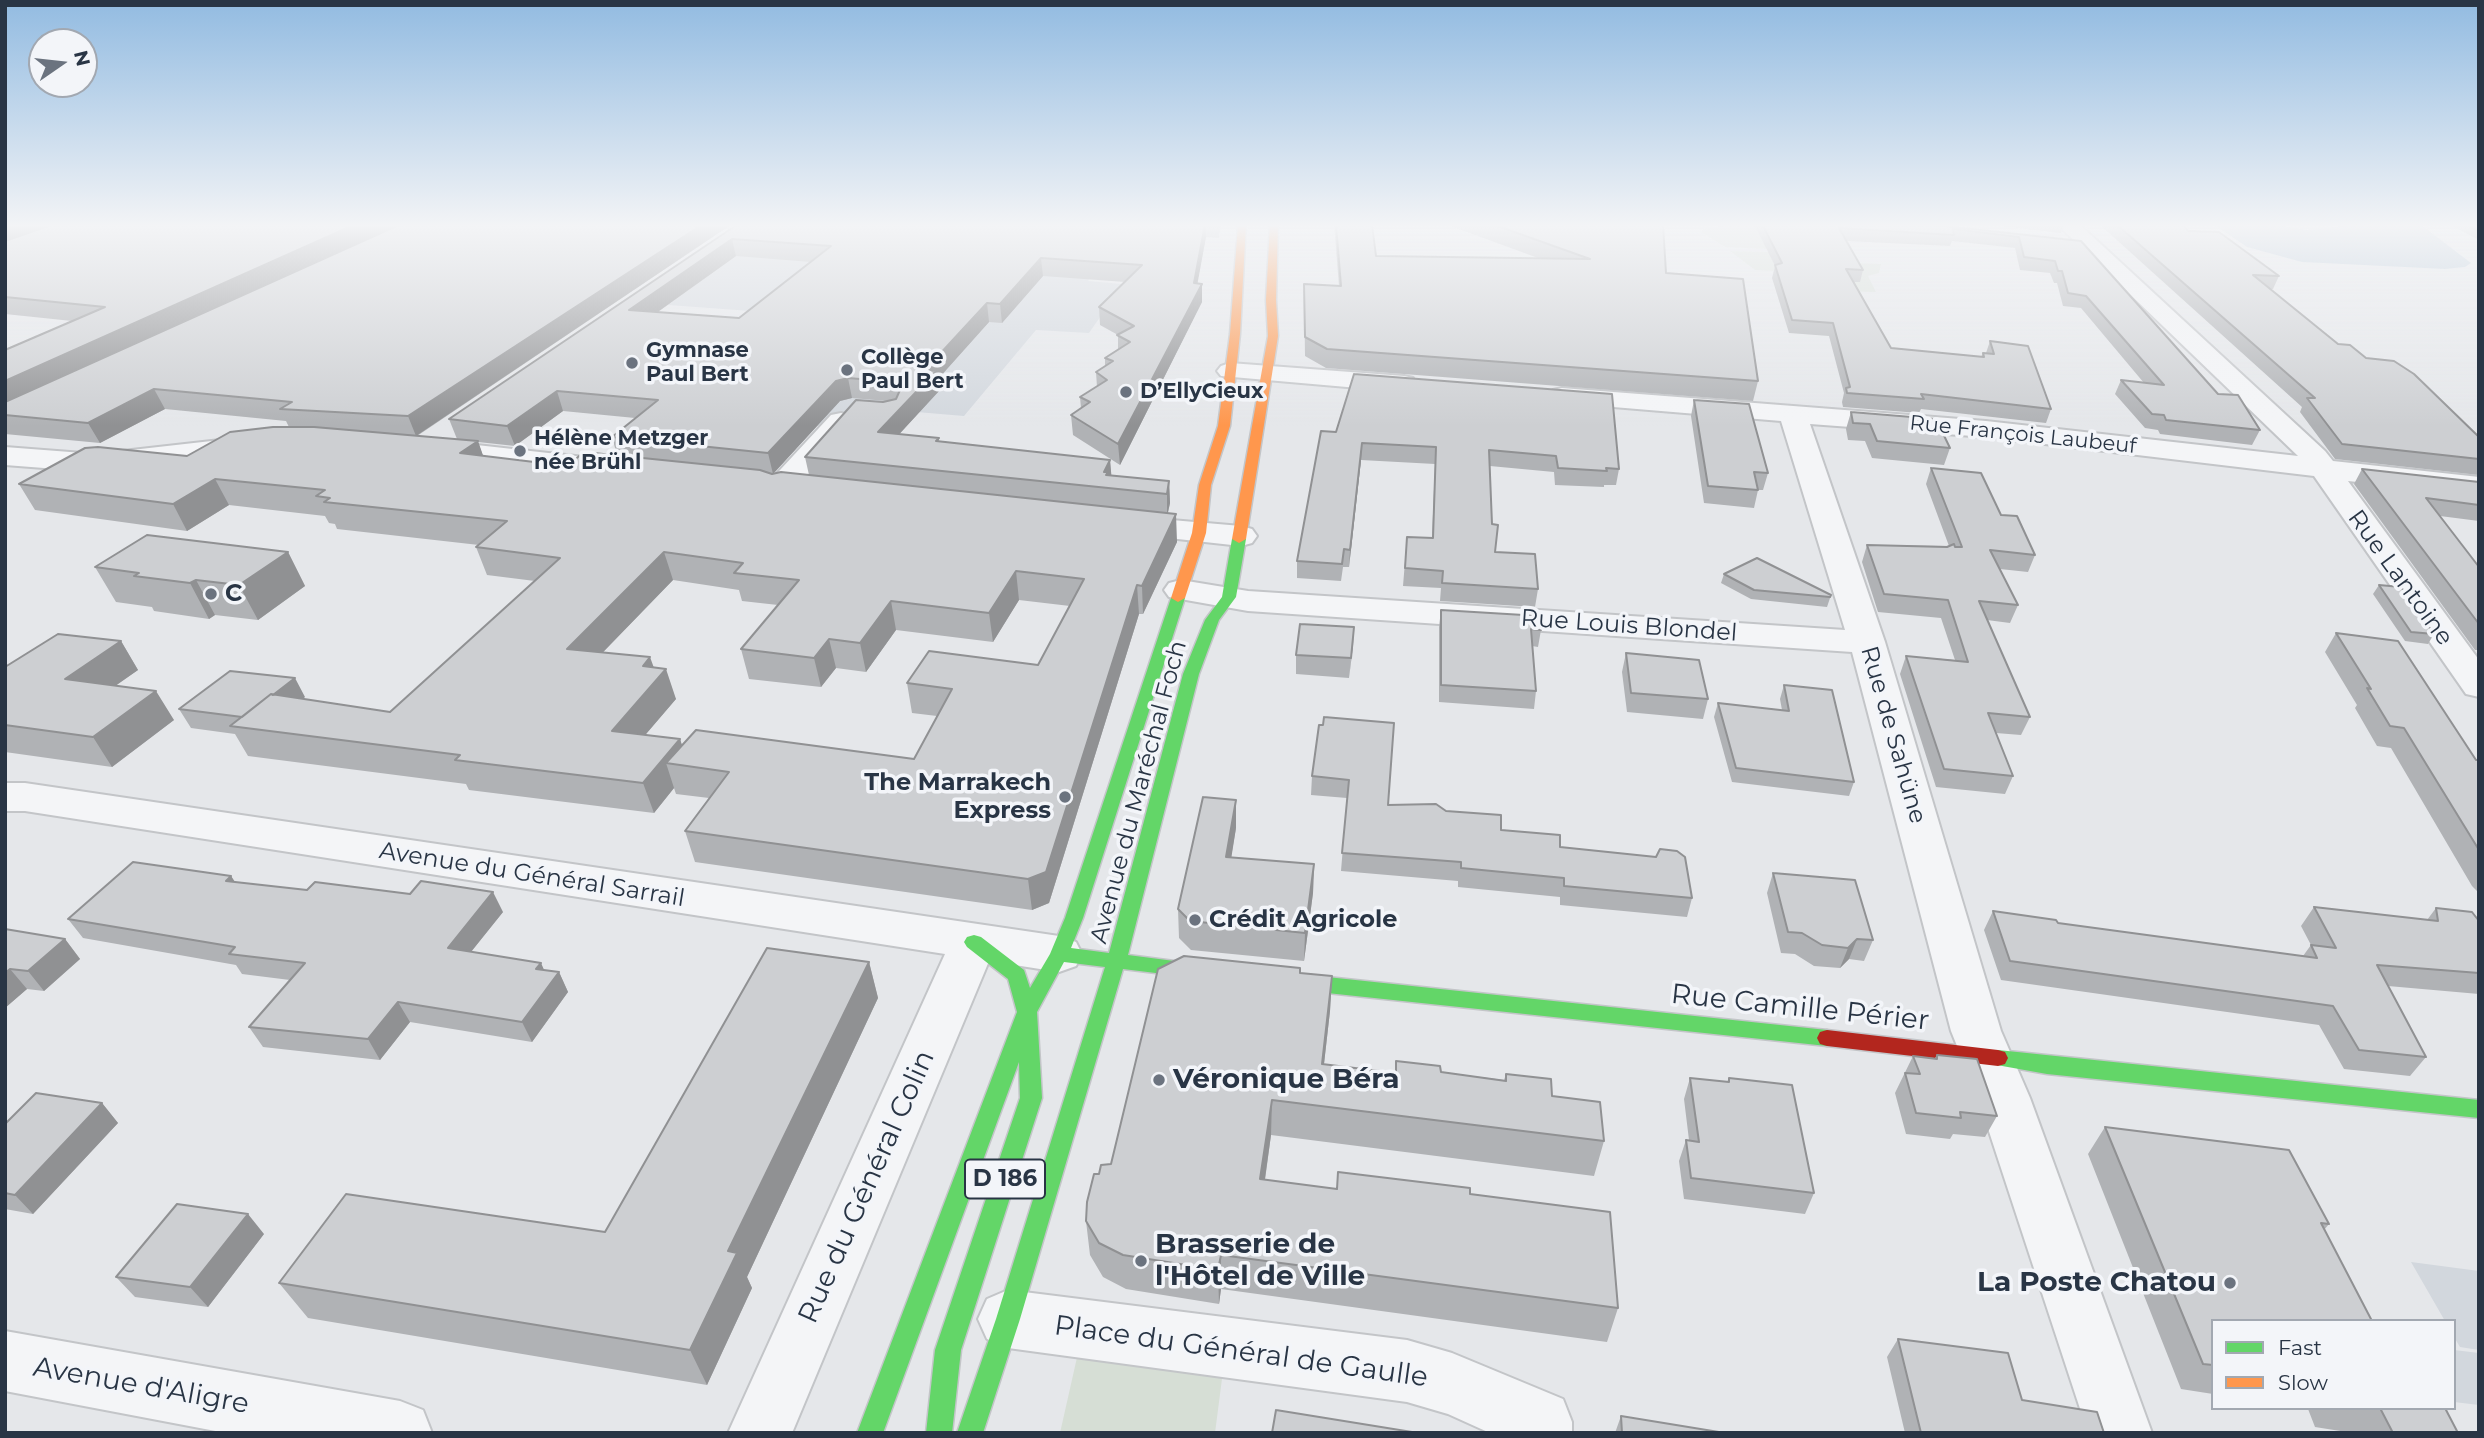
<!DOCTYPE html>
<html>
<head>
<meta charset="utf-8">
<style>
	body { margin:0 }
	#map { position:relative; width:2484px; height:1438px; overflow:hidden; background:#e5e7ea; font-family:Montserrat,sans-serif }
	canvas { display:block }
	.frame { position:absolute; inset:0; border:7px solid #293545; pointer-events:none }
	.legend { position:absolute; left:2211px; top:1319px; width:245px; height:91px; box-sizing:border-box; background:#f3f5f9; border:2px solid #a2a8b1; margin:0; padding:9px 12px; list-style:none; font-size:21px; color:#293545 }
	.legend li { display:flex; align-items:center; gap:14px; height:35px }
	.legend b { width:35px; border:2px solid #a2a8b1 }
	.north { position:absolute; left:28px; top:28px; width:70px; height:70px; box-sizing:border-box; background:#f3f5f9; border:2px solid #a2a8b1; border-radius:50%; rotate:76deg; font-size:19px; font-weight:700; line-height:28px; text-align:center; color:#293545 }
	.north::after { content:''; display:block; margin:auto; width:24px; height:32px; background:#6b737f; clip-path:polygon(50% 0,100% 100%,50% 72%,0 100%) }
</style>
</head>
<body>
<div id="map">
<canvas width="2484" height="1438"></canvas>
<div class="frame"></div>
<ul class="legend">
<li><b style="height:9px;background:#63d668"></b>Fast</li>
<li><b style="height:9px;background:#ff974d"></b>Slow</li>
</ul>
<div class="north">N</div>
</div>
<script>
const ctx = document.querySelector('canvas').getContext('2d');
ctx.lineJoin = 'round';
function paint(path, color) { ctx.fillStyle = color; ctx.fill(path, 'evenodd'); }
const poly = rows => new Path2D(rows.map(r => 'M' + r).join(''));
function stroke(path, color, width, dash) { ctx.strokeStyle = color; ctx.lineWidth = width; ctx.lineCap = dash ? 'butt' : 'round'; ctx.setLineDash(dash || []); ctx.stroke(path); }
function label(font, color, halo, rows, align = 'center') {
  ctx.font = font + ' Montserrat,sans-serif'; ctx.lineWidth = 7; ctx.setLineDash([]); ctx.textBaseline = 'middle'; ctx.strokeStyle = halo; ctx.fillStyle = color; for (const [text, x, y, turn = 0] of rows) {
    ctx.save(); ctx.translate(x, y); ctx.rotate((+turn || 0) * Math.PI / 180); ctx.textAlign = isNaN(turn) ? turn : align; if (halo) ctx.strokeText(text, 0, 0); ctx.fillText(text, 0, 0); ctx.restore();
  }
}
const built = poly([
	[749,245,1094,271,1088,281,1123,284,1089,333,1036,330,964,416,857,407,839,428,642,410,764,312,668,305],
	[2411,1262,2479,1271,2479,1350,2460,1347,2454,1337,2454,1321,2445,1321],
	[2454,1350,2479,1353,2479,1405,2454,1402]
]);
const green = poly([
	[1740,224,1768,224,1766,249,1725,247,1701,232,1705,228],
	[1730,251,1769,252,1777,271,1755,270],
	[1826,262,1881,264,1879,273,1868,276,1876,292,1835,291],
	[1078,1353,1223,1371,1215,1433,1060,1433]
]);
const water = poly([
	[2213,224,2271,224,2307,230,2361,224,2420,224,2471,263,2465,267,2445,269,2302,262,2247,247]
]);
const street = poly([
	[2057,224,2079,224,2325,451,2333,461,2479,477,2479,495,2348,481,2479,660,2479,697,2466,694,2314,476,1986,437,1810,424,1885,642,2001,1031,2030,1098,2152,1433,2088,1433,1978,1098,1951,1031,1852,652,1248,611,1169,597,1164,590,1169,583,1181,580,1248,591,1845,630,1781,421,1553,402,1549,396,1553,390,1562,388,1986,421,2298,456,2057,224],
	[1230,363,1404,376,1413,378,1417,384,1413,390,1404,392,1221,376,1217,371,1221,366,1230,363],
	[841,413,851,415,855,421,851,427,790,495,779,498,768,495,764,489,768,483,831,415,841,413],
	[247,437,257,440,261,446,257,452,96,472,5,465,5,447,96,454,247,437],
	[432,440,620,461,630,464,635,470,630,476,620,479,422,455,418,449,422,443,432,440],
	[1125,516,1241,526,1252,529,1257,536,1252,543,1241,546,1114,532,1109,525,1114,518,1125,516],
	[5,783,25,783,1059,936,1076,942,1082,954,1076,966,1059,972,989,961,792,1433,728,1433,945,954,25,811,5,811,5,783],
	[1008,1290,1407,1340,1452,1353,1563,1399,1572,1422,1572,1433,1490,1433,1448,1414,1407,1402,1008,1348,987,1339,978,1319,987,1299,1008,1290],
	[5,1331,400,1401,423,1410,432,1433,226,1433,5,1391,5,1331]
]);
const fast = poly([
	[1239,535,1246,539,1236,597,1219,620,1199,674,1128,955,1213,966,1220,968,1223,973,1220,978,1213,980,1123,969,1020,1319,983,1433,957,1433,996,1319,1105,967,1064,962,1037,1012,1042,1098,961,1350,952,1433,926,1433,935,1350,1020,1098,1019,1062,883,1433,857,1433,1017,1012,1008,979,967,947,964,942,967,937,974,935,981,937,1024,970,1030,988,1050,954,1065,918,1171,598,1178,594,1185,598,1083,918,1071,948,1109,953,1183,674,1205,620,1222,597,1232,539,1239,535],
	[1280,972,1827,1030,1834,1032,1837,1038,1834,1044,1827,1046,1280,988,1273,985,1270,980,1273,975,1280,972],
	[1998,1050,2479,1100,2479,1118,2047,1074,1991,1064,1988,1058,1991,1052,1998,1050]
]);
const slow = poly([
	[1238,224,1246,224,1240,334,1230,426,1211,485,1206,533,1185,598,1178,602,1171,598,1192,533,1199,485,1218,426,1230,334,1238,224],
	[1270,224,1278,224,1276,300,1278,336,1246,539,1239,543,1232,539,1268,336,1266,300,1270,224]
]);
const jam = poly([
	[1827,1030,1998,1050,2005,1052,2008,1058,2005,1064,1998,1066,1827,1046,1820,1044,1817,1038,1820,1032,1827,1030]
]);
const wall = poly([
	[5,224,399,224,307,267,401,224,732,224,417,436,457,439,449,419,738,224,1221,224,1219,238,1206,237,1197,283,1202,284,1202,302,1120,465,1073,435,1071,415,1081,408,1080,397,1097,387,1096,372,1105,366,1105,358,1118,349,1118,335,1100,325,1099,307,1125,282,1043,276,1002,323,989,322,938,379,939,391,899,434,939,438,939,441,1110,460,1111,476,1169,481,1170,503,1168,513,1177,542,1143,614,1139,614,1049,903,1032,910,695,862,685,831,709,798,676,794,674,788,654,813,469,790,466,784,248,756,235,734,191,728,179,709,305,697,302,699,390,712,535,581,487,575,476,547,479,545,337,529,335,524,329,523,325,516,229,505,187,531,35,510,19,484,187,456,289,427,286,421,165,409,100,443,5,434,5,415,72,321,5,314],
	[736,256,811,262,739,318,658,312],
	[852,398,887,401,805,457,809,475,773,474,840,401],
	[563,411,635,418,612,437,617,455,567,466,483,456,478,442,515,446],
	[673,580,739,590,742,601,778,605,741,649,749,679,821,687,836,668,866,672,896,630,993,642,1019,600,1070,606,1038,665,907,683,912,713,937,716,914,759,682,746,680,739,645,735,676,699,654,668,603,652],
	[1334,224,1372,224,1376,256,1538,258,1445,224,1663,224,1666,273,1758,381,1753,401,1326,368,1305,356,1304,284,1339,286],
	[1754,224,1927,224,2081,241,2218,394,2260,430,2252,445,2160,434,2158,430,2145,428,2115,394,2121,380,2144,383,2081,308,2063,306,2057,283,2054,283,2050,273,2020,270,2015,248,1952,241,1950,246,1846,241,1863,270,1860,282,1854,282,1891,348,1981,357,1983,353,1986,353,1990,341,2051,409,2046,423,1921,409,1919,413,1843,407,1842,402,1844,393,1829,336,1789,333,1772,278,1775,266],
	[1983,224,2064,224,2061,233],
	[2099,224,2183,224,2188,231,2279,276,2273,289,2269,289,2338,344,2366,358,2479,437,2479,475,2335,459,2300,412,2302,407],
	[2452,224,2479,224,2479,240,2452,226],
	[1354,374,1619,469,1616,485,1604,485,1604,487,1555,485,1554,472,1490,466,1492,524,1495,552,1538,589,1535,607,1440,601,1441,588,1403,586,1407,537,1432,538,1435,464,1361,460,1349,567,1343,567,1341,581,1297,578,1297,561],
	[1694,400,1768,473,1763,490,1758,490,1754,508,1704,503,1691,416],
	[1851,412,1950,448,1944,465,1872,458,1865,441,1848,440,1846,429],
	[1931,468,2001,515,2035,555,2028,572,2000,569,2018,605,2010,623,1987,620,2030,717,2021,735,1996,733,2013,776,2005,794,1936,787,1900,674,1906,656,1955,660,1941,618,1878,612,1862,562,1867,545,1949,546,1926,484],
	[2362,469,2479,482,2479,521,2440,516,2479,567,2479,650,2475,650,2354,484],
	[288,552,305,586,258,620,215,615,209,619,154,611,152,607,116,602,95,567],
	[1724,574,1831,595,1827,607,1751,599,1721,583],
	[2379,585,2434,634,2428,644,2405,641,2373,594],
	[1441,610,1541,630,1538,647,1532,646,1536,691,1534,709,1439,702,1439,627],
	[1354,627,1349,678,1296,674,1296,655],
	[2336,633,2476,760,2479,760,2479,893,2472,886,2391,748,2377,746,2355,708,2357,705,2325,652],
	[121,641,138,670,116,685,174,720,112,767,5,752,5,667],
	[1626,653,1708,699,1703,719,1627,712,1622,672],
	[1784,685,1854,782,1849,796,1732,782,1714,717,1718,703,1782,710,1780,699],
	[1319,725,1388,805,1446,811,1501,830,1560,847,1692,898,1687,917,1560,905,1560,897,1458,887,1458,881,1341,871,1347,798,1311,795,1312,776],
	[1236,828,1231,857,1314,864,1313,893,1304,961,1191,950,1179,938,1178,909],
	[1773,873,1873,940,1864,961,1849,959,1840,968,1814,966,1795,954,1781,953,1767,893],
	[231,876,235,882,503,912,471,952,544,970,559,972,568,992,532,1042,410,1022,380,1060,263,1047,249,1027,290,980,242,974,236,965,83,938,68,919],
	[2314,907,2427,920,2436,908,2479,921,2479,994,2388,986,2426,1057,2410,1076,2344,1069,2319,1025,2001,980,1984,930,1993,911,2058,923,2303,956,2311,945,2301,926],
	[5,929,65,939,80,959,44,991,27,989,5,1008],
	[869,962,878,998,747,1277,752,1288,707,1385,308,1318,279,1283,605,1232],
	[1300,973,1332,976,1330,1011,1324,1064,1395,1073,1396,1061,1441,1072,1504,1080,1506,1074,1552,1096,1604,1141,1594,1176,1271,1135,1265,1180,1337,1189,1470,1194,1618,1308,1607,1342,1221,1289,1219,1304,1126,1289,1103,1277,1090,1255,1086,1221,1099,1174,1111,1164],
	[1937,1055,1997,1116,1985,1137,1953,1134,1950,1139,1906,1134,1895,1093,1913,1056,1935,1058],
	[1690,1078,1727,1082,1729,1078,1814,1193,1805,1214,1684,1199,1679,1161,1686,1140,1689,1140,1684,1099],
	[102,1103,118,1123,33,1214,5,1209,5,1124],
	[2105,1127,2329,1224,2324,1230,2213,1321,2213,1394,2181,1389,2088,1154],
	[264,1234,208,1307,135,1297,116,1277],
	[1898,1339,2022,1400,2104,1433,1905,1433,1887,1357],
	[2302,1408,2445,1408,2458,1433,2353,1433,2315,1427,2308,1409],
	[1621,1416,1725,1433,1615,1433]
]);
const shadedWall = poly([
	[5,224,56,224,5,243],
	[356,224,399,224,5,406,5,381],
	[703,224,732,224,416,436,408,416],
	[1205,224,1206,224,1206,237,1195,297,1202,284,1202,302,1120,465,1118,444,1194,283],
	[732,239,736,256,635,328,629,310],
	[1041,258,1043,276,1002,323,1000,304],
	[987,303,989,322,938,379,939,391,882,453,878,432,925,370],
	[848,378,852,398,840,401,773,474,768,453,836,381],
	[154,389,165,409,100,443,88,423],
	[557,391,563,411,515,446,507,426],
	[478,441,487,467,460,453],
	[1362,443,1361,460,1349,567,1350,550],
	[1110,460,1112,482,1106,488,1104,472],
	[215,479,229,505,187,531,173,504],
	[1169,481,1170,503,1167,516,1167,494],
	[1176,514,1177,542,1143,614,1142,586],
	[288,552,305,586,258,620,239,585],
	[664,552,673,580,578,678,567,649],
	[1016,571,1019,600,993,642,989,613],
	[196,580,215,615,209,619,190,583],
	[1137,585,1139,614,1049,903,1032,910,1028,879],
	[891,601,896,630,866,672,860,643],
	[1354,627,1353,646,1349,678,1351,658],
	[829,639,836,668,821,687,814,658],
	[121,641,138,670,84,708,65,679],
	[650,657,658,679,666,669,676,699,623,761,612,731,643,666],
	[295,678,305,697,264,730,245,717],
	[156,691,174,720,112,767,93,737],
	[680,739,689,766,666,763,674,788,654,813,643,783],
	[1236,800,1236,828,1227,885,1226,857],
	[1314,864,1313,893,1304,961,1305,933],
	[231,876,244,896,226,881],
	[493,892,503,912,458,968,448,948],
	[65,939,80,959,44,991,28,971],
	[1857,939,1849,959,1840,968,1848,948],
	[869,962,878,998,747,1277,752,1288,707,1385,690,1350,728,1251],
	[541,963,550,983,536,969],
	[10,969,27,989,5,1008,5,973],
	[559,972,568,992,532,1042,522,1022],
	[1332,976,1330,1011,1320,1099,1322,1064],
	[398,1002,410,1022,380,1060,368,1039],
	[1272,1100,1271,1135,1260,1214,1260,1179],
	[102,1103,118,1123,33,1214,15,1195],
	[248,1214,264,1234,208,1307,190,1287],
	[1221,1255,1221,1289,1219,1304,1218,1270]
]);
const building = poly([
	[54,224,356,224,5,381,5,350,105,307,5,297,5,241,54,224],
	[401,224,703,224,408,416,280,409,292,402,154,389,88,423,5,415,5,402,401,224],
	[738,224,1205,224,1194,283,1202,284,1118,444,1071,415,1090,402,1080,397,1107,380,1096,372,1113,361,1105,358,1130,342,1117,335,1134,326,1099,307,1142,265,1041,258,1000,304,987,303,925,370,936,371,878,432,939,438,936,441,1110,460,1104,472,1108,472,1106,475,1169,481,1167,494,805,457,856,400,883,402,896,399,900,390,894,383,884,381,848,378,836,381,768,453,612,437,658,400,557,391,507,426,449,419,738,224],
	[732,239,831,246,739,318,629,310,732,239],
	[1336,224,1372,224,1376,256,1590,259,1492,224,1663,224,1666,273,1743,279,1758,381,1327,349,1305,337,1304,284,1341,286,1336,224],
	[1762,224,1927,224,2081,241,2218,394,2238,395,2260,430,2166,420,2164,415,2152,414,2121,380,2164,385,2086,296,2068,293,2062,271,2058,271,2055,261,2024,257,2019,237,1953,229,1954,235,1839,228,1863,270,1846,269,1891,348,1984,357,1983,353,1994,354,1990,341,2028,346,2051,409,1921,394,1924,399,1847,393,1846,388,1850,387,1833,323,1792,320,1775,265,1782,263,1762,224],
	[2116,224,2183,224,2188,231,2219,232,2279,276,2253,275,2338,344,2350,345,2366,358,2394,361,2414,374,2479,437,2479,459,2342,444,2307,398,2315,398,2116,224],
	[2465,224,2479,224,2479,231,2465,224],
	[1354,374,1612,394,1619,469,1606,468,1607,471,1558,468,1556,456,1489,450,1492,524,1498,525,1495,552,1535,554,1538,589,1442,583,1443,571,1405,568,1407,537,1433,538,1436,447,1362,443,1350,550,1344,549,1342,564,1297,561,1321,431,1336,432,1354,374],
	[1694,400,1749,404,1768,473,1754,472,1758,490,1708,486,1694,400],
	[1851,412,1936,419,1950,448,1877,441,1870,424,1853,423,1851,412],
	[273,427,314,427,478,441,460,453,567,466,584,452,760,470,772,474,781,472,1176,514,1142,586,1137,585,1046,872,1028,879,685,831,729,772,666,763,696,730,914,759,952,689,907,683,929,651,1038,665,1084,579,1016,571,989,613,891,601,860,643,829,639,814,658,741,649,799,580,734,573,743,563,664,552,567,649,650,657,643,666,666,669,612,731,680,739,643,783,455,760,460,755,230,726,271,694,390,712,560,558,476,547,507,521,324,502,330,498,316,496,325,490,215,479,173,504,19,484,85,448,98,447,187,456,230,432,273,427],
	[1931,468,1981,473,2001,515,2017,516,2035,555,1990,550,2018,605,1979,601,2030,717,1988,713,2013,776,1944,769,1906,656,1968,662,1948,600,1884,594,1867,545,1947,547,1954,544,1955,547,1962,547,1931,468],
	[2362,469,2479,482,2479,505,2426,498,2479,567,2479,624,2362,469],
	[147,535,288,552,239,585,196,580,190,583,134,576,139,573,95,567,147,535],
	[1757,558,1831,595,1830,597,1754,590,1724,574,1757,558],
	[2379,585,2401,587,2434,634,2411,632,2379,585],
	[1441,610,1540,616,1541,630,1531,629,1536,691,1441,685,1441,610],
	[1300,624,1354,627,1351,658,1296,655,1300,624],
	[2336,633,2398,641,2476,760,2479,760,2479,850,2404,728,2390,726,2367,688,2371,689,2336,633],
	[58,634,121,641,65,679,156,691,93,737,5,725,5,667,58,634],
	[1626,653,1699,660,1708,699,1631,693,1626,653],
	[230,671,295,678,273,695,271,694,242,717,179,709,230,671],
	[1784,685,1832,690,1854,782,1736,768,1718,703,1789,711,1784,685],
	[1324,717,1394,723,1388,805,1436,804,1446,811,1501,815,1501,830,1560,835,1560,847,1656,857,1660,849,1677,851,1685,857,1692,898,1564,886,1564,878,1461,868,1461,862,1342,853,1349,780,1312,776,1319,725,1323,725,1324,717],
	[1203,797,1236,800,1226,857,1314,864,1305,933,1190,921,1178,909,1203,797],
	[133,862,231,876,226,881,307,890,315,882,410,894,421,881,493,892,448,948,541,963,536,969,559,972,522,1022,398,1002,368,1039,249,1027,305,963,229,954,235,947,68,919,133,862],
	[1773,873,1855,880,1873,940,1857,939,1848,948,1822,945,1802,933,1788,932,1773,873],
	[2314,907,2438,921,2436,908,2472,912,2479,921,2479,973,2377,965,2426,1057,2359,1050,2333,1006,2010,961,1993,911,2056,920,2058,923,2317,958,2311,945,2336,948,2314,907],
	[5,929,65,939,28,971,10,969,5,973,5,929],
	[767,948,869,962,728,1251,737,1253,690,1350,279,1283,346,1194,605,1232,767,948],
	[1184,956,1300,968,1300,973,1332,976,1322,1064,1396,1073,1396,1061,1440,1066,1441,1072,1506,1081,1506,1074,1551,1079,1552,1096,1600,1102,1604,1141,1272,1100,1260,1179,1337,1189,1338,1172,1470,1188,1470,1194,1610,1212,1618,1308,1221,1255,1218,1270,1123,1255,1099,1243,1086,1221,1087,1202,1094,1174,1099,1174,1101,1165,1111,1164,1158,969,1184,956],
	[1937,1055,1977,1059,1997,1116,1960,1112,1961,1118,1916,1113,1905,1073,1920,1074,1913,1056,1937,1059,1937,1055],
	[1690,1078,1729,1082,1729,1078,1792,1085,1814,1193,1691,1178,1686,1140,1699,1142,1690,1078],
	[36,1093,102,1103,15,1195,5,1193,5,1124,36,1093],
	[2105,1127,2289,1150,2329,1224,2321,1223,2372,1321,2213,1321,2213,1365,2203,1364,2105,1127],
	[177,1204,248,1214,190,1287,116,1277,177,1204],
	[1898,1339,2008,1353,2022,1400,2097,1412,2104,1433,1921,1433,1898,1339],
	[2380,1408,2445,1408,2458,1433,2393,1433,2380,1408],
	[1276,1410,1412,1432,1412,1433,1272,1433,1276,1410],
	[1621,1416,1725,1433,1622,1433,1621,1416]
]);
const markers = [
	[632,363,7,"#6b737f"],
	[847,370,7,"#6b737f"],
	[1126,392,7,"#6b737f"],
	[520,451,7,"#6b737f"],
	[211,594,7,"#6b737f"],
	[1065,797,7,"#6b737f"],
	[1195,920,7,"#6b737f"],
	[1159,1080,7,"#6b737f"],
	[1141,1261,7,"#6b737f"],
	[2230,1283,7,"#6b737f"]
];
const farPoinames = [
	["Gymnase",646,351],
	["Paul Bert",646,375],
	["Collège",861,358],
	["Paul Bert",861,382],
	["D’EllyCieux",1140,392],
	["Hélène Metzger",534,439],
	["née Brühl",534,463]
];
const farStreetnames = [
	["Rue François Laubeuf",2023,435,6]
];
const shields = [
	[1005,1179,80]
];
const shieldNames = [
	["D 186",1005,1179]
];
const streetNames = [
	["Rue Lantoine",2400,578,54],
	["Rue Louis Blondel",1629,626,4],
	["Rue de Sahüne",1893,735,74],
	["Avenue du Maréchal Foch",1139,792,-75],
	["Avenue du Général Sarrail",532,875,9]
];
const poiNames = [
	["C",225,594],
	["The Marrakech",1051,783,"right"],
	["Express",1051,811,"right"],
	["Crédit Agricole",1209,920]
];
const nearStreetnames = [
	["Rue Camille Périer",1800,1008,6],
	["Rue du Général Colin",867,1187,-66],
	["Place du Général de Gaulle",1241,1352,8],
	["Avenue d'Aligre",141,1386,10]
];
const nearPoinames = [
	["Véronique Béra",1173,1080],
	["Brasserie de",1155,1245],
	["l'Hôtel de Ville",1155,1277],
	["La Poste Chatou",2216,1283,"right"]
];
paint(built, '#d2d7dd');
paint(green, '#d6ded5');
paint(water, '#b2c5d6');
stroke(street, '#c3c5c8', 4);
stroke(fast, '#c3c5c8', 3);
stroke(slow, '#c3c5c8', 3);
stroke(jam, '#c3c5c8', 3);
paint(street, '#f4f5f7');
paint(fast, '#63d668');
paint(slow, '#ff974d');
paint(jam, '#b3261e');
paint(wall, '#b0b2b5');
paint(shadedWall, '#909193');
paint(building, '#cdcfd2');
stroke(building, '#909193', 2);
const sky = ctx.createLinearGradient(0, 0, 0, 426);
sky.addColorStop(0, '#92bbe1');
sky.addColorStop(0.53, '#f3f4f6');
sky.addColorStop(1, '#f3f4f600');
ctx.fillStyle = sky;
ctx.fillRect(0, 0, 2484, 426);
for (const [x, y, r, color] of markers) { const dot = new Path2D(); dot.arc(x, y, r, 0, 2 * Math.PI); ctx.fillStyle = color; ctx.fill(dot); stroke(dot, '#f3f5f9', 2.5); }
label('bold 21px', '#293545', '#f3f5f9', farPoinames, 'left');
label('21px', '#293545', '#f3f5f9', farStreetnames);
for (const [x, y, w] of shields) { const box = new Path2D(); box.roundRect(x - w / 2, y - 19.5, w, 39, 5); ctx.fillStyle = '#f3f5f9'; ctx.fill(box); stroke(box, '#293545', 2); }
label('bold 23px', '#293545', null, shieldNames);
label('24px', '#293545', '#f3f5f9', streetNames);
label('bold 24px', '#293545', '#f3f5f9', poiNames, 'left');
label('28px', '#293545', '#f3f5f9', nearStreetnames);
label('bold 28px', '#293545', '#f3f5f9', nearPoinames, 'left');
</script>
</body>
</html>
